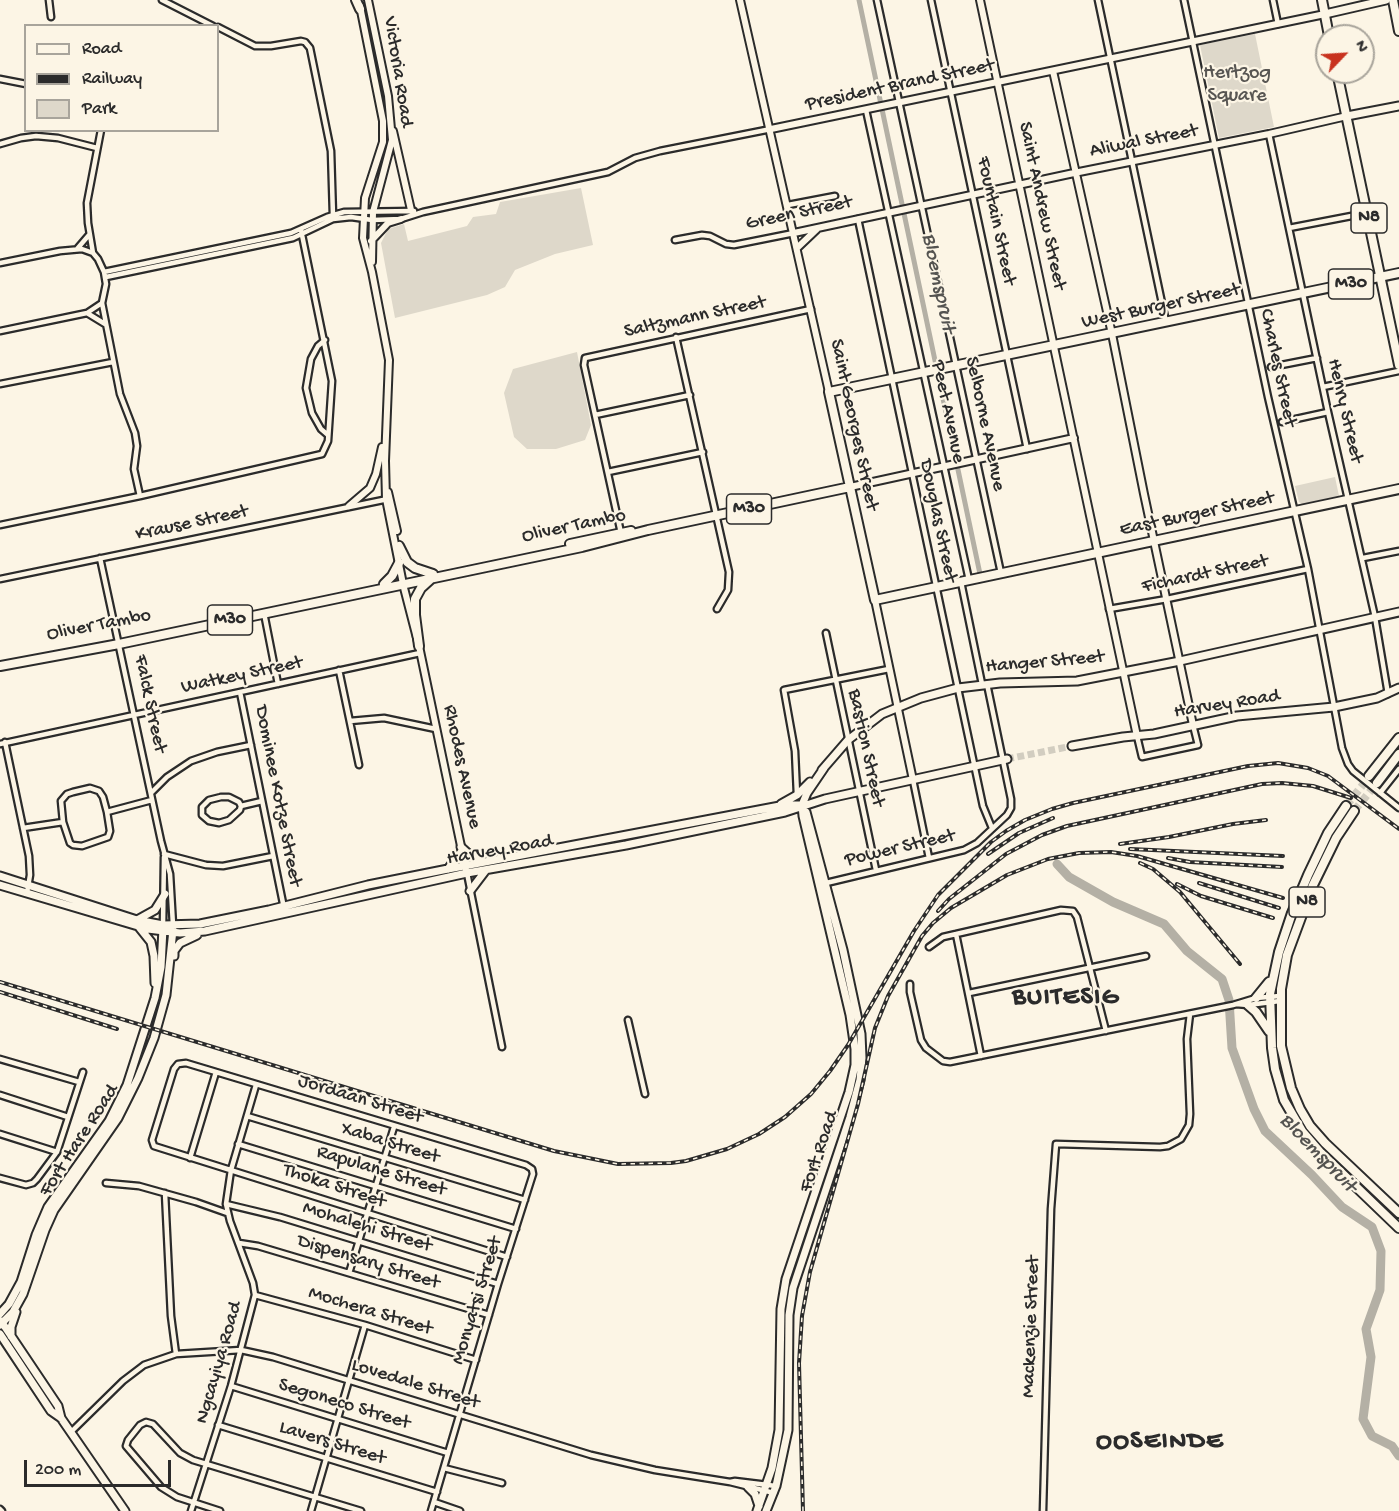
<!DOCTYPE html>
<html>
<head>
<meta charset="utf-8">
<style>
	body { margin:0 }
	#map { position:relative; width:1399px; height:1511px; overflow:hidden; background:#fcf5e5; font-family:"Gochi Hand",sans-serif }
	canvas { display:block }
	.legend { position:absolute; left:24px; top:24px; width:195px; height:108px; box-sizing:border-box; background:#fcf5e5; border:2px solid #a8a49b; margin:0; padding:8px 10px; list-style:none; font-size:18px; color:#2b2b2b }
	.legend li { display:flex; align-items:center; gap:12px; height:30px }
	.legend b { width:30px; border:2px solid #a8a49b }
	.north { position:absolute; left:1315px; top:24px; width:60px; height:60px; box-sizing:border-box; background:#fcf5e5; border:2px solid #a8a49b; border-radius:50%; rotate:65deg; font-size:16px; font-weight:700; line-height:24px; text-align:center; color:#2b2b2b }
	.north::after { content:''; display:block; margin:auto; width:21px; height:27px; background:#c8321e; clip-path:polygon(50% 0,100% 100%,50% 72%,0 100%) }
	.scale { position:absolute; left:24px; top:1460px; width:147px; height:27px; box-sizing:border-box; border:3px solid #2b2b2b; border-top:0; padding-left:8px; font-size:18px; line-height:21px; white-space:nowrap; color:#2b2b2b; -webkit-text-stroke:4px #fcf5e5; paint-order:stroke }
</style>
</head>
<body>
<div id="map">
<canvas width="1399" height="1511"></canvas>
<ul class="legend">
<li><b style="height:8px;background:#fcf5e5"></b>Road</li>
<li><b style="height:8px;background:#2b2b2b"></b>Railway</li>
<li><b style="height:16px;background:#ded8ca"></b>Park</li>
</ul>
<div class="north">N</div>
<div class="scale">200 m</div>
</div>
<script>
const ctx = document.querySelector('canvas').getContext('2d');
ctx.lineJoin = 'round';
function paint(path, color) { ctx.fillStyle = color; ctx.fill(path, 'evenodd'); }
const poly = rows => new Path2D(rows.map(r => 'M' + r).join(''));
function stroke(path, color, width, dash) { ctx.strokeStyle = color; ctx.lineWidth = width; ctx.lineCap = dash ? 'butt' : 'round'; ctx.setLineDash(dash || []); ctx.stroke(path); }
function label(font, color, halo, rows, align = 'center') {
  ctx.font = font + ' "Gochi Hand",sans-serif'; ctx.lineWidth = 4.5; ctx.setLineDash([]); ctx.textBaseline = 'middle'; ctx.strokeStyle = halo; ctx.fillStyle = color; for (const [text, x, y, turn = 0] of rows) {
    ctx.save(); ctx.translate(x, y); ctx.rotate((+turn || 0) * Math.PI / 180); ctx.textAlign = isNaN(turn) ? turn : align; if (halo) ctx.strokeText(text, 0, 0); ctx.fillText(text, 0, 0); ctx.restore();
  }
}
const green = poly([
	[1255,34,1274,127,1219,138,1200,45],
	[581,188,593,245,555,254,515,270,505,287,487,295,395,318,381,243,388,229,404,224,408,241,467,226,473,217,496,214,500,202],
	[577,352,591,425,585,440,556,449,527,449,514,437,504,393,513,369],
	[1335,477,1339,496,1302,504,1299,502,1295,486]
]);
const canal = poly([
	[859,0,980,574]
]);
const river = poly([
	[1057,864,1069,877,1113,902,1164,924,1187,951,1222,979,1229,1000,1232,1048,1254,1109,1265,1131,1312,1175,1342,1207,1372,1227,1381,1251,1380,1290,1366,1329,1371,1357,1363,1419,1372,1436,1392,1446,1399,1456]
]);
const secondaryTunnel = poly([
	[1007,759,1072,746]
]);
const trunkTunnel = poly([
	[1346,806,1369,777],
	[1354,811,1377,783]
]);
const minor = poly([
	[49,0,51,17],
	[162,0,213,26],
	[877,0,1001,573],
	[931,0,1027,449],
	[1098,0,1166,322],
	[1184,0,1268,397,1308,569,1342,748,1348,764,1353,771,1399,808],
	[1273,0,1278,24],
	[218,27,255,46,271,46,301,41,305,42,310,48,331,151,333,216],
	[0,79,26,84],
	[866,110,969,580],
	[1269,134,1328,412,1375,617,1388,694],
	[0,144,21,138,36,136,58,138,97,148],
	[788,205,835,196],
	[858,219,983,806,992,828],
	[1289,228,1367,213],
	[675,240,702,235,710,236,726,244,734,245,794,233],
	[77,249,89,235],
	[93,253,88,223,87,203,101,130],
	[0,263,60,251,82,249,93,253,98,259,104,272,106,284,102,303,87,313,0,331],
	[104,272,291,233,327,217,344,212,414,211],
	[106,277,293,238,333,219,351,217,372,220,401,219,423,212,608,172,635,158,660,151,771,129],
	[102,303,120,394,135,433,137,446,134,469,140,496],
	[87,313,105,324],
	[676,337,729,572,728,590,717,609],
	[325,340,318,346,311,359,306,388,312,413,321,429,328,435],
	[1271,367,1317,358],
	[0,384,113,362],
	[1323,387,1399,371],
	[595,415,690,395],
	[1282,422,1328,412],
	[608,472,703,452],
	[0,525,140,496,322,454,328,441,332,381,301,230],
	[621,533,584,365,585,358,811,309],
	[100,558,161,841,170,874,173,925],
	[1363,558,1399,551],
	[0,579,388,499],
	[961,582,982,684],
	[1109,609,1167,599,1308,569],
	[264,613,278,684],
	[826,633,876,870],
	[339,670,359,765],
	[240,692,285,913],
	[350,721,384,718,436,729],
	[1137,736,1142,757,1198,745,1193,725],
	[5,742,29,856,30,875,27,893],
	[0,744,420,653],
	[913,780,929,858],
	[151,793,167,777,191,761,217,752,251,745],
	[1380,793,1399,769],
	[797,795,795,751,784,690,889,669],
	[221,797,229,797,239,802,241,806,240,810,229,820,219,823,209,821,202,815,202,807,209,800,221,797],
	[241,806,262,801],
	[63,822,70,843,73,845,82,846,108,837,110,831,107,812],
	[23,828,63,822,61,801,67,794,73,792,90,788,99,791,103,797,107,812,152,800],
	[164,854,206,865,223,866,273,856],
	[467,873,502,1047],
	[822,884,964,850,977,843,1007,815,1011,808,1011,799,987,684],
	[163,925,164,857],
	[956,934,981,1056],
	[929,947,943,937,1061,910,1073,911,1077,917,1106,1031],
	[910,984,910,992,921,1040,926,1048,943,1061,950,1062,1233,1005,1256,998,1280,996],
	[969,993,1146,956],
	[1236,1004,1248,1005,1280,1001],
	[628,1020,645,1094],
	[0,1059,79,1082],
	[0,1095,68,1117],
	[247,1116,525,1200],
	[0,1134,57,1152],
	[238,1144,516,1229],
	[190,1158,216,1072],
	[0,1178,26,1185,33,1183,37,1179,57,1152,83,1072],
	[106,1183,139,1186,196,1202,227,1213],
	[165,1193,171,1316,176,1354],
	[226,1204,280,1217,498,1284],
	[239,1243,258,1246,489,1315],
	[349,1273,394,1127],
	[255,1295,365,1325,476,1360],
	[231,1386,448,1453],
	[218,1425,437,1492],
	[71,1432,123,1381,144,1365,176,1354,241,1350,273,1357,591,1455,655,1470,730,1482,774,1493],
	[444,1468,502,1483],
	[730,1482,735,1481,776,1486],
	[434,1502,460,1511],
	[0,1509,2,1511],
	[191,1511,231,1386,255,1295,253,1283,230,1221,226,1204,231,1170,256,1085],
	[220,1511,177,1497,161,1487,126,1446,128,1440,140,1425,146,1422,153,1424,180,1453,193,1460,361,1511],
	[311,1511,365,1325],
	[431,1511,498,1284,533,1174,532,1169,526,1165,186,1063,178,1064,174,1069,152,1140,154,1146,507,1257],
	[1043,1511,1051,1209,1056,1144,1160,1147,1168,1146,1181,1139,1189,1125,1190,1114,1187,1039,1190,1014]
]);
const tertiary = poly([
	[368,0,388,96,392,140,373,212,372,262],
	[740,0,829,392],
	[980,0,1137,736],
	[360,6,383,121,383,142,365,198,363,238,372,272,389,360,385,461,386,499,403,584,419,646,466,870],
	[1053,71,1112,334,1144,494,1193,725],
	[771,129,1325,14],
	[393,131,411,210],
	[794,233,1074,173,1269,134,1347,116],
	[371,241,388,223,401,219],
	[797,248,817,229],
	[850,487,1074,438],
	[388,492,397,531],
	[349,506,370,488,376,474,382,447],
	[875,600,913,780]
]);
const secondary = poly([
	[1325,14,1386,0],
	[1347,116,1399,106],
	[1072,746,1123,737,1154,734,1237,716,1334,707,1377,698,1399,688],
	[822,770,848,740,882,714,921,698,958,688,1000,683,1077,681,1180,661,1399,612],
	[781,804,797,795,810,782],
	[461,847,471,856,483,862],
	[448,869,462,851],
	[0,876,137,920,163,925,200,924,269,910,368,885,448,869,785,805,800,805],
	[0,885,148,929,180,933,205,931,467,873,626,845,785,812,825,799,1007,759],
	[470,891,486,870],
	[137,920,155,910,165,894],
	[139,927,151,942,154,956,155,983],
	[174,956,174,951,180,943,197,935],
	[0,1314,9,1304,21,1282,36,1235,48,1207,109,1121,127,1085,155,998,161,967,163,928],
	[1,1321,58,1406,61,1418],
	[0,1325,13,1312,23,1294,45,1230,54,1210,118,1118,138,1078,154,1038,166,995,173,930],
	[0,1334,51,1411,61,1418,125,1511],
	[11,1336,11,1327,16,1312],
	[748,1487,755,1494,759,1506],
	[757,1511,772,1468,779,1430,781,1309,786,1279,849,1092,855,1065,855,1049,850,1015,803,816,802,805,807,793,824,768],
	[766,1511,776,1486,788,1430,789,1315,793,1288,850,1117,860,1080,862,1058,861,1034,843,950,806,812]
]);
const primary = poly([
	[356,0,360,9],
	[1399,273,829,392,875,600,1399,489],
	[570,544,631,531],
	[399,546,407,562,415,568,433,574],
	[384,584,392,576,399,563],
	[419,646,415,615,415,599,421,588,432,578],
	[0,666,119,644,582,547,648,530,850,487]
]);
const trunk = poly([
	[1322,0,1329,36],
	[1393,0,1399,31],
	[1337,72,1399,365],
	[1369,776,1399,738],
	[1377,783,1399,754],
	[1346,806,1328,833,1308,875,1292,913,1279,952,1270,994,1272,1048,1275,1069,1284,1100,1302,1131,1321,1153,1399,1228],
	[1354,811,1336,838,1313,885,1287,955,1281,989,1281,1046,1291,1088,1300,1109,1310,1126,1325,1143,1399,1213],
	[1256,998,1269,982],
	[1248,1005,1256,1012,1269,1031]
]);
const rail = poly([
	[1120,844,1169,837,1233,824,1266,820],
	[1130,849,1283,856],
	[988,854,1019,833,1053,818],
	[1168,858,1190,862,1282,867],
	[1140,863,1153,869,1180,892,1240,964],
	[1199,883,1279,908],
	[1177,884,1201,896,1273,918],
	[938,911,949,899,1006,854,1042,835,1067,826,1262,784,1282,783,1313,786,1351,798],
	[0,982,554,1151,618,1164,671,1163,686,1161,727,1149,759,1134,785,1117,811,1094,830,1071,848,1045,914,931,938,895,991,842,1006,831,1025,820,1052,809,1073,803,1248,766,1278,763,1308,768,1328,776,1399,829],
	[0,992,117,1029],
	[803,1511,799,1363,802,1316,810,1272,858,1104,875,1028,888,996,922,936,933,923,951,908,1007,875,1048,859,1079,853,1111,852,1137,856,1283,898]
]);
const shields = [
	[1369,218,36],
	[1351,284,45],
	[749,509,45],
	[230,620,45],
	[1307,902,36]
];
const shieldNames = [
	["N8",1369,218],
	["M30",1351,284],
	["M30",749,509],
	["M30",230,620],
	["N8",1307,902]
];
const streetNames = [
	["Victoria Road",397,72,81],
	["President Brand Street",900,86,-12],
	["Aliwal Street",1144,142,-11],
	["Saint Andrew Street",1041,206,78],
	["Green Street",799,214,-12],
	["Fountain Street",995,221,78],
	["West Burger Street",1161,307,-12],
	["Saltzmann Street",695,318,-12],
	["Charles Street",1277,368,78],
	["Henry Street",1344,411,77],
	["Peet Avenue",947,412,78],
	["Selborne Avenue",984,424,78],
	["Saint Georges Street",853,425,78],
	["East Burger Street",1197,515,-12],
	["Douglas Street",937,521,78],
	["Krause Street",192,524,-12],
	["Oliver Tambo",574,527,-12],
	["Fichardt Street",1205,575,-12],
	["Oliver Tambo",99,626,-11],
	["Hanger Street",1045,663,-5],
	["Watkey Street",242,676,-12],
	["Falck Street",149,704,78],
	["Harvey Road",1227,705,-9],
	["Bastion Street",865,748,78],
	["Rhodes Avenue",461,767,78],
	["Dominee Kotze Street",277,796,79],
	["Power Street",900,849,-13],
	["Harvey Road",500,851,-10],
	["Jordaan Street",360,1100,17],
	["Fort Hare Road",80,1141,-57],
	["Xaba Street",390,1144,17],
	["Fort Road",820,1152,-71],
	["Rapulane Street",381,1172,17],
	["Thoka Street",334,1187,18],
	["Mohalehi Street",367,1228,17],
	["Dispensary Street",368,1263,17],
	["Monyatsi Street",478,1301,-73],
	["Mochera Street",370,1312,17],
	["Mackenzie Street",1032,1327,-88],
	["Ngcayiya Road",220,1363,-74],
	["Lovedale Street",415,1385,17],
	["Segoneco Street",344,1405,17],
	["Lavers Street",332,1444,17]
];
const parkNames = [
	["Hertzog",1237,74],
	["Square",1237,97]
];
const waterNames = [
	["Bloemspruit",937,283,78],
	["Bloemspruit",1317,1154,46]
];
const districtNames = [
	["BUITESIG",1066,999],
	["OOSEINDE",1160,1443]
];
paint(green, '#ded8ca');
stroke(canal, '#b4b0a5', 5);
stroke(river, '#b4b0a5', 9);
stroke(secondaryTunnel, '#d2cdc0', 7, [7, 3.5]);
stroke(trunkTunnel, '#d2cdc0', 8, [8, 4]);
stroke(minor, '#2b2b2b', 9);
stroke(tertiary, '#2b2b2b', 10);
stroke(secondary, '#2b2b2b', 11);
stroke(primary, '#2b2b2b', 12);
stroke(trunk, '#2b2b2b', 12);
stroke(minor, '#fcf5e5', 4.5);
stroke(tertiary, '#fcf5e5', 6);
stroke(secondary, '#fcf5e5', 7);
stroke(primary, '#fcf5e5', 8);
stroke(trunk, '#fcf5e5', 8);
stroke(rail, '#2b2b2b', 4);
stroke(rail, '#fcf5e5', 1.5, [4.5]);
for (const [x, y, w] of shields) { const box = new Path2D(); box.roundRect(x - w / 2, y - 15, w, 30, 4.5); ctx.fillStyle = '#fcf5e5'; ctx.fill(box); stroke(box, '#2b2b2b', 1.5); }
label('bold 18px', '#2b2b2b', null, shieldNames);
label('20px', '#2b2b2b', '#fcf5e5', streetNames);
label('20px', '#585653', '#fcf5e5', parkNames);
label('italic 21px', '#545350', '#fcf5e5', waterNames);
ctx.letterSpacing = '1.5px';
label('bold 26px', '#2b2b2b', '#fcf5e5', districtNames);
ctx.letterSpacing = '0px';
</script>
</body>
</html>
